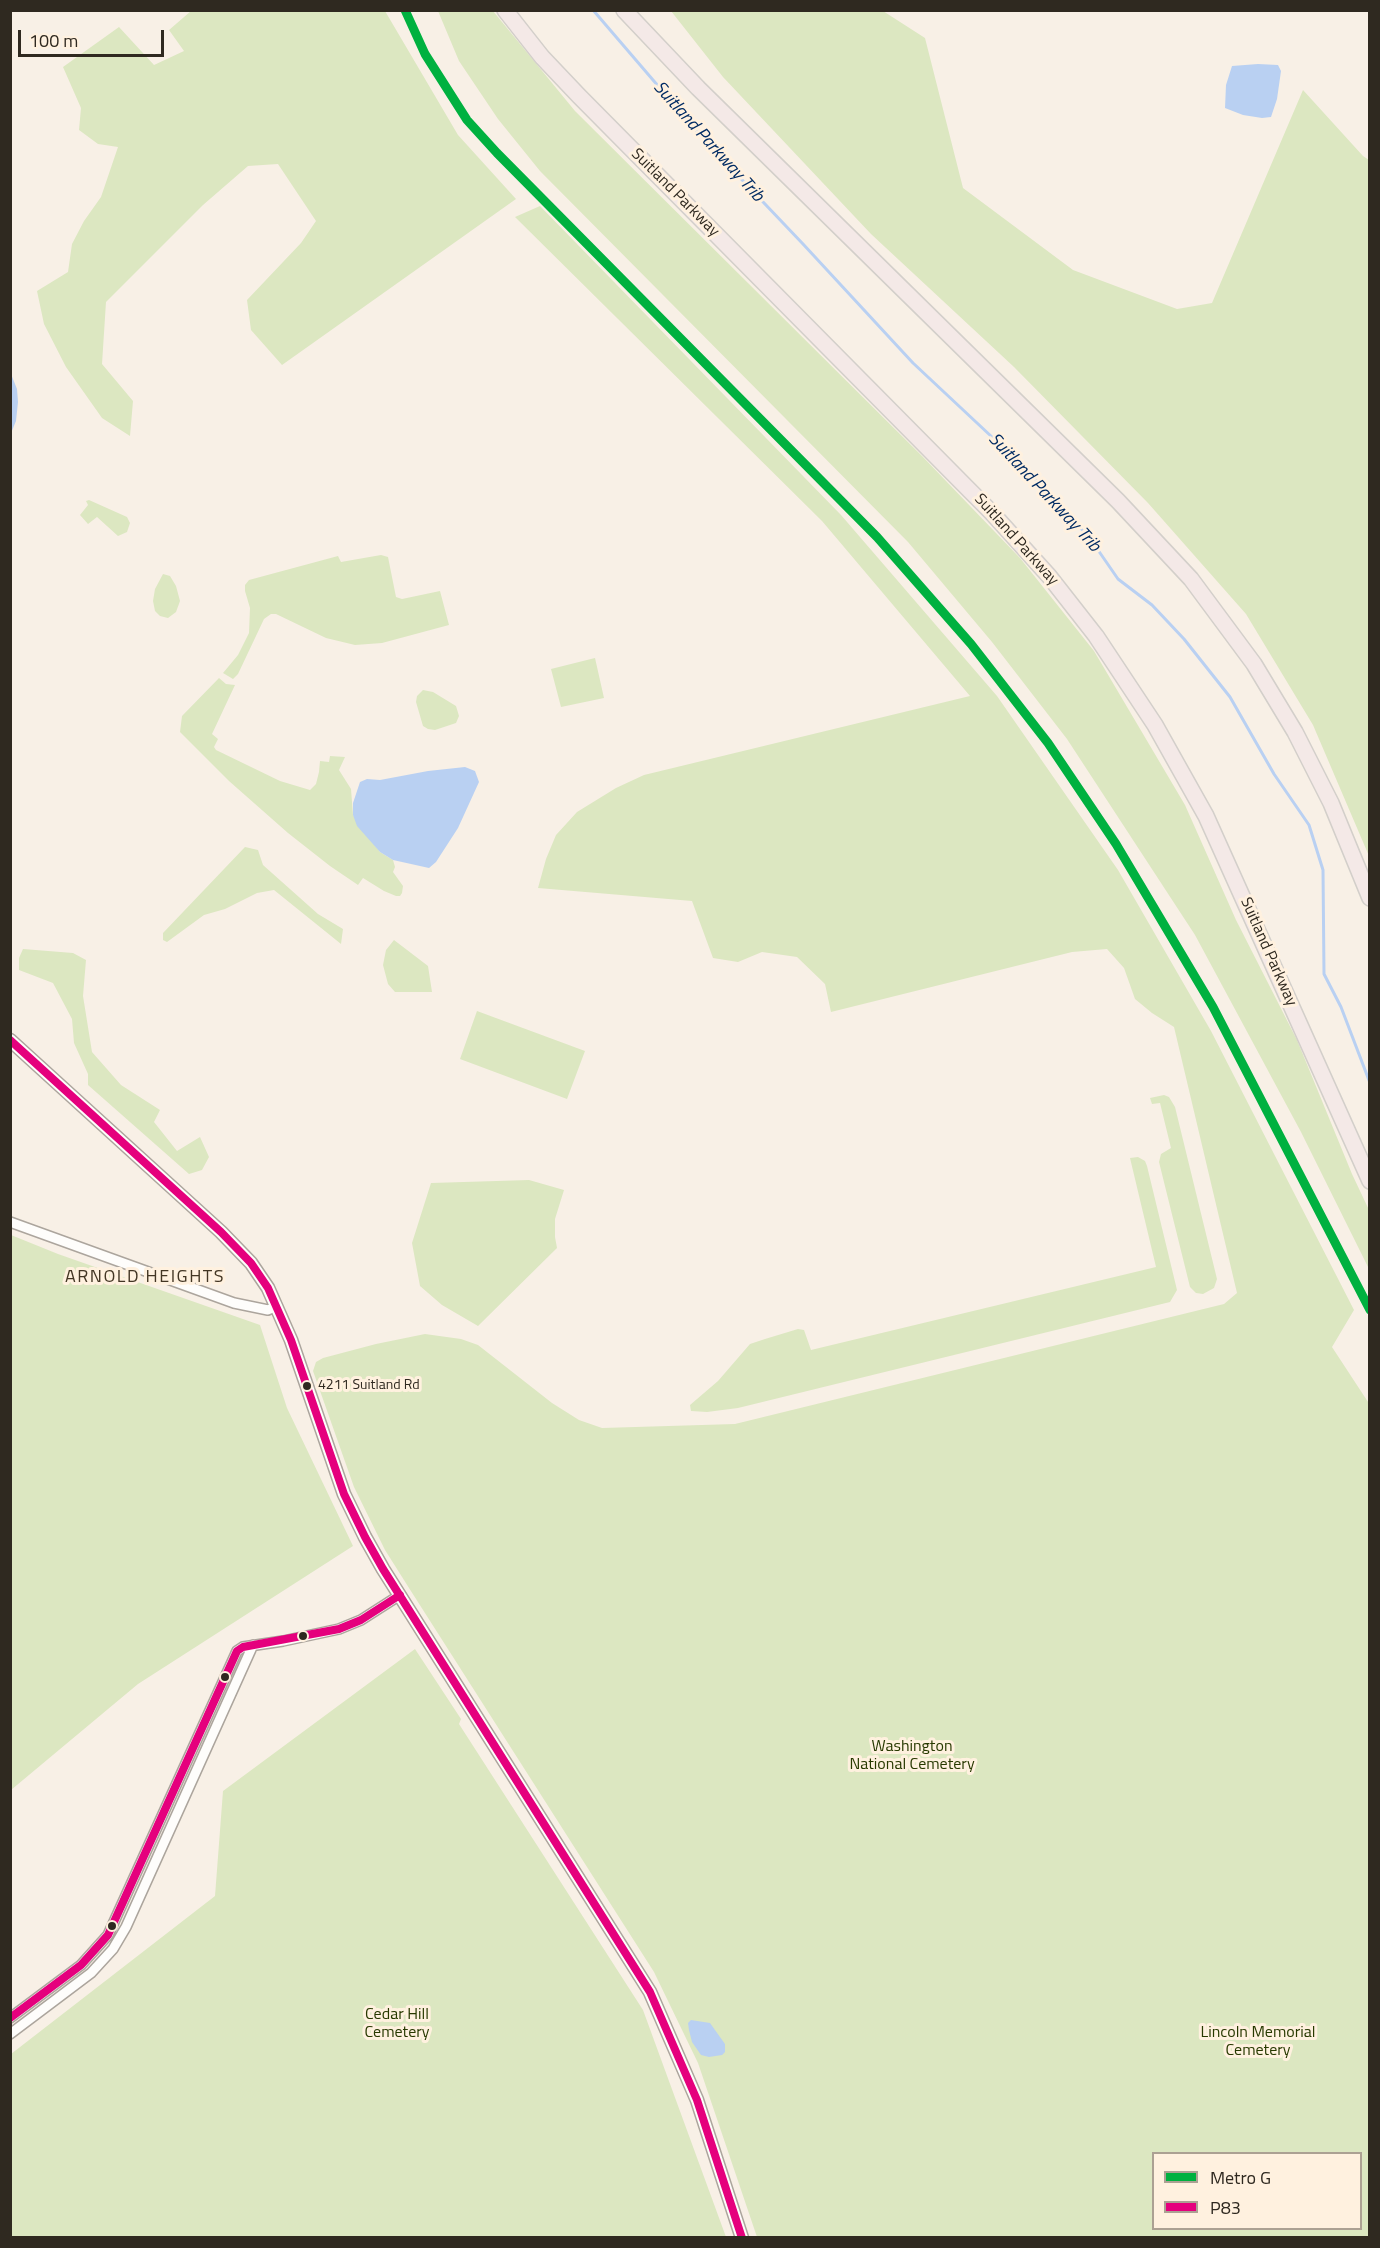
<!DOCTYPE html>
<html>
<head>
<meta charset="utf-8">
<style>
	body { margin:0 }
	#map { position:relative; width:1380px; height:2248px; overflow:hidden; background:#f8f0e6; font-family:"Titillium Web",sans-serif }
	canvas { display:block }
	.frame { position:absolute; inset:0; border:12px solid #2f2920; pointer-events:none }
	.legend { position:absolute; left:1152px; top:2152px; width:210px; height:78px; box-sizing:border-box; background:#fff1df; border:2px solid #aca193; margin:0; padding:8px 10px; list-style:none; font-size:18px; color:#2f2920 }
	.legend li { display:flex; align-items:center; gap:12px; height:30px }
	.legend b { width:30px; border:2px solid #aca193 }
	.scale { position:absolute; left:18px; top:30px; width:146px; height:27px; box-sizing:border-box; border:3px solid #2f2920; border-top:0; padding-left:8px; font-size:18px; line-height:21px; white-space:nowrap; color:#2f2920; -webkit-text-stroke:4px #fff1df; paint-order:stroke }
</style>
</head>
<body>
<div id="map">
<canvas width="1380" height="2248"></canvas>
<div class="frame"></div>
<ul class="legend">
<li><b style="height:8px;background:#00b140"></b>Metro G</li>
<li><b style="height:8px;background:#e5007d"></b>P83</li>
</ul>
<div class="scale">100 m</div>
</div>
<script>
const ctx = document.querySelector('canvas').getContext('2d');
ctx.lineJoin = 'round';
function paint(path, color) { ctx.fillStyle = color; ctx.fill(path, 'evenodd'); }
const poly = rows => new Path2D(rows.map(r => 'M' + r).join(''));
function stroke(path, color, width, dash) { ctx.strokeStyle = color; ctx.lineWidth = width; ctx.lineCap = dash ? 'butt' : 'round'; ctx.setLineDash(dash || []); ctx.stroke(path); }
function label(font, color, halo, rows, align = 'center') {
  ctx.font = font + ' "Titillium Web",sans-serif'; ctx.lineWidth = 6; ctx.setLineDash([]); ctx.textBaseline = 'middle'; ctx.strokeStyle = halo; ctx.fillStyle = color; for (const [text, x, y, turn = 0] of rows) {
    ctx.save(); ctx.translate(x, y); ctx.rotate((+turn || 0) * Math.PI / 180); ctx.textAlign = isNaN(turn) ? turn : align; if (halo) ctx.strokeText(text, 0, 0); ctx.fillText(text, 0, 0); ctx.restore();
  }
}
const green = poly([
	[191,11,385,11,458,135,516,199,282,365,251,330,247,300,301,243,316,221,278,164,248,166,203,205,106,302,102,364,133,401,130,436,102,418,66,367,44,324,37,291,68,272,72,244,84,221,101,197,118,147,98,144,79,130,81,108,63,67,119,27,154,65,184,51,169,30],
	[438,11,493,11,575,111,922,456,1020,558,1094,651,1185,805,1236,920,1297,1040,1352,1174,1369,1210,1369,1269,1301,1132,1195,935,1067,739,992,642,908,542,540,171,498,119,459,61],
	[671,11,883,11,925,38,963,188,1073,270,1177,309,1212,303,1303,90,1363,156,1369,160,1369,856,1313,725,1246,614,1148,503,1014,367,871,234,723,77],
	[540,206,841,515,997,696,1118,870,1211,1031,1354,1310,1332,1347,1370,1405,1369,2237,757,2237,698,2063,654,1972,409,1588,385,1550,354,1487,313,1371,316,1362,323,1358,376,1344,425,1334,461,1339,478,1345,552,1403,579,1420,602,1428,735,1424,1224,1304,1237,1293,1174,1027,1152,1013,1135,999,1124,968,1107,949,1072,952,831,1012,825,984,797,957,762,952,738,962,713,958,692,901,538,888,546,859,556,835,577,812,616,788,644,775,970,696,822,521,515,217],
	[1154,2154,1360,2154,1360,2228,1154,2228],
	[89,500,127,517,130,523,127,532,118,536,97,517,88,524,80,515,88,505,86,501],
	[381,555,388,557,396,597,402,599,440,591,449,625,382,643,355,645,326,638,276,614,271,614,264,619,238,674,233,679,223,673,238,655,249,633,250,608,245,591,245,585,249,580,338,556,341,562],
	[163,574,170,576,176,586,180,601,176,612,168,618,160,616,155,611,153,601,155,589],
	[595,658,604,698,561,707,551,669],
	[219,678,226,684,235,685,212,734,218,739,214,747,216,750,280,781,310,790,316,784,319,772,320,761,329,762,330,756,345,757,339,770,351,789,353,815,380,852,393,860,395,867,393,872,403,886,402,893,400,896,396,896,384,891,363,878,358,885,330,866,288,833,229,781,180,732,182,716],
	[423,690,433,692,456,706,459,716,456,723,435,730,428,729,423,726,416,702,417,696],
	[245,847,258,850,263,865,318,914,343,929,341,944,274,890,257,893,225,909,204,915,167,942,163,940,163,933],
	[394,940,428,966,432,992,395,992,388,984,383,965,386,950],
	[23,949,73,953,86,960,83,996,92,1052,121,1085,160,1110,154,1122,177,1151,200,1137,209,1157,202,1170,189,1174,88,1085,88,1074,74,1043,72,1019,53,983,19,970,19,958],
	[477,1011,585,1051,567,1099,460,1059],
	[1164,1095,1169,1097,1175,1107,1217,1279,1214,1288,1203,1294,1196,1293,1190,1287,1159,1162,1161,1154,1171,1148,1160,1103,1152,1104,1150,1098],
	[1138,1157,1145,1161,1147,1166,1177,1290,1170,1302,738,1408,707,1412,691,1411,690,1405,718,1381,750,1344,765,1339,798,1329,804,1330,811,1350,1156,1267,1130,1158],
	[529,1180,564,1190,555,1219,555,1237,557,1248,478,1326,442,1305,420,1286,412,1243,431,1183],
	[11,1235,58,1254,260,1325,287,1408,353,1546,138,1684,11,1790],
	[415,1649,461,1719,459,1724,643,2010,726,2237,11,2237,11,2054,215,1896,223,1791]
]);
const water = poly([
	[1258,64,1278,65,1281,71,1277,99,1271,117,1262,118,1243,115,1225,108,1226,85,1232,66],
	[11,374,17,389,18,402,16,421,11,433],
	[465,767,475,771,479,782,458,828,436,862,429,868,393,860,380,852,357,826,353,815,353,803,360,782,367,779,380,780,428,771],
	[691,2020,710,2023,725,2044,725,2052,722,2055,709,2057,701,2055,692,2042,689,2030,688,2023]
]);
const stream = poly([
	[593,10,707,143,803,244,913,363,1024,467,1089,537,1118,579,1152,605,1184,639,1230,697,1274,774,1309,825,1323,870,1324,974,1341,1007,1370,1083]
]);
const minor = poly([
	[10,1222,234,1303,268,1310,277,1306],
	[10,2018,81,1965,108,1935,237,1651,243,1647,283,1641,339,1629,361,1620,400,1595],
	[10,2034,91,1973,113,1949,126,1927,253,1645]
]);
const secondary = poly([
	[10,1040,221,1232,251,1263,268,1288,291,1340,344,1494,365,1537,383,1569,650,1992,697,2100,742,2238]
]);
const trunk = poly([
	[505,10,542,57,579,96,992,513,1049,576,1096,636,1155,725,1206,816,1370,1181],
	[624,10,698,88,1118,501,1191,579,1254,664,1295,732,1331,803,1370,898]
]);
const bus1 = poly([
	[10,1040,221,1232,251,1263,268,1288,291,1340,344,1494,365,1537,383,1569,650,1992,697,2100,742,2238],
	[10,2018,81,1965,108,1935,237,1651,243,1647,339,1629,361,1620,400,1595]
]);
const metro1 = poly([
	[405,10,425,54,467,120,497,153,877,537,971,644,1048,743,1116,844,1213,1007,1370,1310]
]);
const markers = [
	[307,1386,5,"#2f2920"],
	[303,1636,5,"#2f2920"],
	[225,1677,5,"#2f2920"],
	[112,1926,5,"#2f2920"]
];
const busNames = [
	["4211 Suitland Rd",318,1386]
];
const streetNames = [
	["Suitland Parkway",675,193,45],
	["Suitland Parkway",1016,540,48],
	["Suitland Parkway",1268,952,66]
];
const parkNames = [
	["Washington",912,1747],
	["National Cemetery",912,1765],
	["Cedar Hill",397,2015],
	["Cemetery",397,2033],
	["Lincoln Memorial",1258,2033],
	["Cemetery",1258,2051]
];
const waterNames = [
	["Suitland Parkway Trib",708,142,48],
	["Suitland Parkway Trib",1044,493,47]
];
const neighbourhoodNames = [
	["ARNOLD HEIGHTS",145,1278]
];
paint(green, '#dce7c1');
paint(water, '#b9d0f2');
stroke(stream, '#b9d0f2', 3);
stroke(minor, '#aca59d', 12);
stroke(secondary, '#aca59d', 15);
stroke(trunk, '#d3cfca', 18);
stroke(minor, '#fefdfb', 9);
stroke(secondary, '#fefdfb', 12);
stroke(trunk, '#f4e9e7', 15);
stroke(bus1, '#e5007d', 8);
stroke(metro1, '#00b140', 9);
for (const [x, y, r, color] of markers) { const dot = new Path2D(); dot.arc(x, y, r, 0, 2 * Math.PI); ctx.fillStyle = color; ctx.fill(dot); stroke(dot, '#fff1df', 2); }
label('14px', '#2f2920', '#fff1df', busNames, 'left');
label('16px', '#2f2920', '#fff1df', streetNames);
label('16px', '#283900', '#fff1df', parkNames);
label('italic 18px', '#012b63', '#fff1df', waterNames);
ctx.letterSpacing = '1.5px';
label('18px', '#433624', '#fff1df', neighbourhoodNames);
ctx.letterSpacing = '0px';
</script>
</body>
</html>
